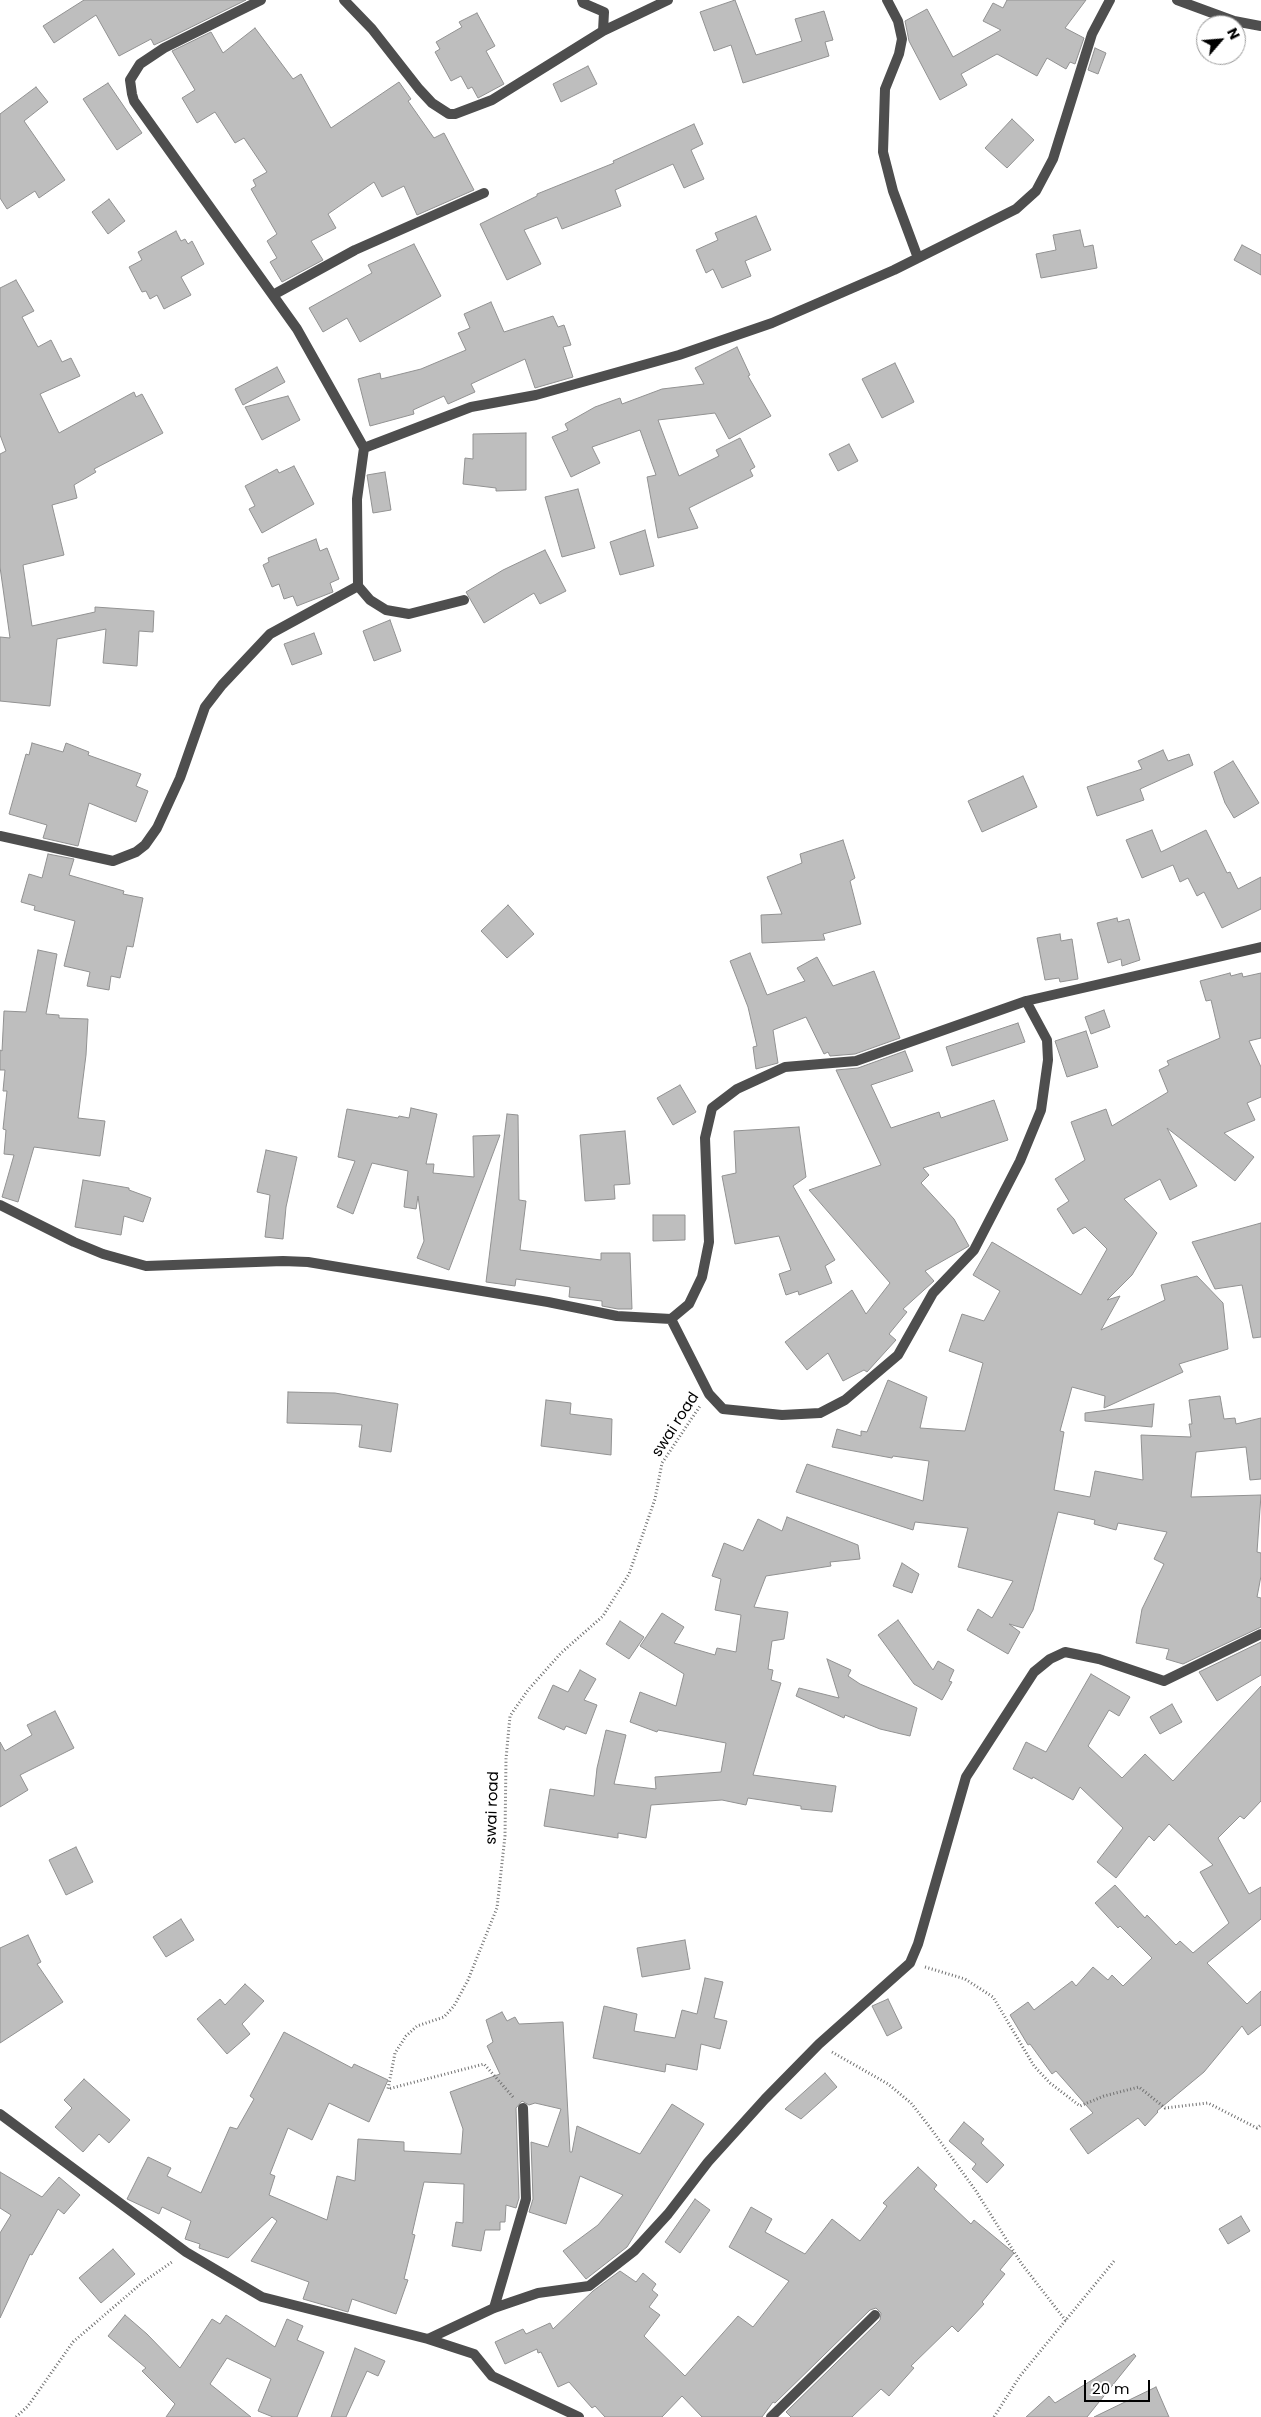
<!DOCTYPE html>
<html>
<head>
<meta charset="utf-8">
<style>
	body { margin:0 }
	#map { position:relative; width:1261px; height:2417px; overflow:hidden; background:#fff; font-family:Poppins,sans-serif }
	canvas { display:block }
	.north { position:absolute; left:1196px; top:15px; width:50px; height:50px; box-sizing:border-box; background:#fff; border:1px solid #999; border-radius:50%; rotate:63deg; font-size:14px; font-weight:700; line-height:20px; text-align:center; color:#000 }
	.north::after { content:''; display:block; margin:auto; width:18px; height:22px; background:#000; clip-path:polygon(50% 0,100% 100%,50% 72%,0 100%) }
	.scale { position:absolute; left:1084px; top:2380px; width:66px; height:22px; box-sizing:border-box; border:2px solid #000; border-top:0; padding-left:6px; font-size:15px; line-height:18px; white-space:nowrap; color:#000; -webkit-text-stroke:4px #fff; paint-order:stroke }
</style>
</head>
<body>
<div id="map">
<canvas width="1261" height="2417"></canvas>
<div class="north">N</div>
<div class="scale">20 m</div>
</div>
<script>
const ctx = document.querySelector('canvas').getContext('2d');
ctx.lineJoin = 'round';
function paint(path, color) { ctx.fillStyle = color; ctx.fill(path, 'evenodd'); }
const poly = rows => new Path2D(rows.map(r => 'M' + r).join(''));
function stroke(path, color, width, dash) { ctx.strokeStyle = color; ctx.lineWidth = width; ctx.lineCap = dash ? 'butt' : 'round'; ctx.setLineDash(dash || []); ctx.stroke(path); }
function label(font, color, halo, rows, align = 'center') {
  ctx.font = font + ' Poppins,sans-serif'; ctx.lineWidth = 4.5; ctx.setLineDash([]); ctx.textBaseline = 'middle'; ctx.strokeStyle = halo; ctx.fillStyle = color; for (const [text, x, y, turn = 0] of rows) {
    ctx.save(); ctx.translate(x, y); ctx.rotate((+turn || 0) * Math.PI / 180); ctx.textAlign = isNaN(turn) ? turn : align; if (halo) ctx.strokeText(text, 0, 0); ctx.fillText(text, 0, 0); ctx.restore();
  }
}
const building = poly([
	[84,0,246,0,165,40,154,45,151,39,119,56,96,15,54,43,43,26,84,0],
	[735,0,756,55,802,41,795,19,824,11,833,40,825,42,829,56,743,83,731,45,714,51,700,12,735,0],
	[1007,0,1086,0,1065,28,1084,38,1075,64,1070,62,1066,69,1047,58,1037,76,997,54,961,74,967,85,940,100,909,41,905,21,927,9,953,57,1001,30,983,21,993,3,1003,8,1007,0],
	[477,13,495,46,486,51,504,84,478,98,472,87,468,89,461,76,451,81,435,52,440,49,436,42,462,27,459,22,477,13],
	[255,28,293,79,301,74,331,128,399,82,411,99,408,101,434,138,444,133,474,190,417,215,404,186,382,197,374,182,328,214,336,228,311,241,323,260,282,282,270,262,277,258,267,241,277,234,251,189,256,186,253,180,267,172,244,138,235,143,215,112,197,123,182,98,195,90,172,51,211,32,223,53,255,28],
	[1095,48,1106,53,1098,74,1088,70,1095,48],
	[588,66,597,84,561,102,553,84,588,66],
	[108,83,142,133,117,150,83,99,108,83],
	[36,87,48,102,24,121,65,180,39,198,35,191,7,209,0,198,0,114,36,87],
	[1012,119,1034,140,1007,168,985,148,1012,119],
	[694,124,703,144,691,150,704,179,684,188,673,164,615,190,621,206,562,229,557,217,524,230,541,264,507,280,480,224,537,196,537,194,614,163,613,161,694,124],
	[109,199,125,221,108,234,92,212,109,199],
	[756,216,771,250,745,261,751,276,722,288,713,269,706,273,696,250,718,240,715,233,756,216],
	[1080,230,1084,247,1093,245,1097,268,1041,278,1036,254,1056,250,1053,235,1080,230],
	[176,231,181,241,185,239,188,244,192,241,204,264,181,277,191,295,164,309,157,295,150,299,146,291,142,292,129,267,142,260,138,252,176,231],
	[414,244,441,296,360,342,347,318,323,332,309,308,372,273,368,265,414,244],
	[1242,245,1261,255,1261,275,1234,260,1242,245],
	[16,280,34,311,22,317,38,347,51,340,62,362,71,358,80,376,40,394,59,433,134,392,136,397,142,394,163,433,94,469,96,472,74,485,77,498,52,505,64,555,23,565,32,626,95,612,95,607,154,611,153,632,139,631,137,666,103,663,106,629,57,639,50,706,0,701,0,637,10,638,0,567,0,454,6,451,0,435,0,288,16,280],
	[491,302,504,332,553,316,558,327,564,325,571,345,563,347,573,377,535,388,525,359,471,384,475,392,448,404,444,396,413,410,414,414,370,426,358,379,380,373,381,379,421,369,466,350,458,333,470,328,464,314,491,302],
	[737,347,750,375,748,376,771,416,729,439,715,413,658,420,679,476,719,456,716,450,740,438,755,467,750,470,753,476,689,508,698,528,658,538,647,477,656,475,640,430,592,447,600,463,571,477,552,437,568,430,565,424,595,407,620,398,622,404,662,389,704,384,695,368,737,347],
	[895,363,914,402,882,418,862,379,895,363],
	[277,367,285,382,243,405,235,389,277,367],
	[288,396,300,420,262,440,245,407,288,396],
	[526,433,526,490,496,491,496,488,463,484,465,458,473,459,473,434,526,433],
	[849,444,858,461,838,471,829,454,849,444],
	[294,466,314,504,262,533,249,509,255,506,245,486,277,469,279,473,294,466],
	[385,472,391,510,373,513,367,475,385,472],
	[578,489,595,548,562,557,545,497,578,489],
	[645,530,654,566,620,575,610,542,645,530],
	[316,539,320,551,327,548,339,579,330,583,333,592,297,606,293,596,284,599,279,584,272,587,263,565,269,562,268,558,316,539],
	[545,550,566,591,540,604,534,593,484,623,466,592,503,570,545,550],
	[390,620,401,651,374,661,363,631,390,620],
	[314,633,322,654,292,665,284,644,314,633],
	[32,743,63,752,66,743,89,752,88,755,141,774,136,786,148,791,136,822,89,803,78,846,43,838,47,825,9,814,26,754,29,755,32,743],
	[1163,750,1168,761,1189,754,1193,765,1140,789,1144,800,1097,816,1087,787,1142,769,1138,761,1163,750],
	[1233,761,1259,803,1234,818,1225,803,1214,772,1233,761],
	[1023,776,1037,807,982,832,968,801,1023,776],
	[1152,830,1161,852,1206,830,1227,873,1230,872,1238,889,1261,877,1261,909,1222,928,1204,892,1197,896,1188,878,1180,882,1173,865,1142,878,1126,840,1152,830],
	[843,840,855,878,850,881,861,924,823,934,825,940,762,943,761,915,782,914,767,877,802,863,800,854,843,840],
	[48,854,74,859,69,875,124,891,123,894,143,898,133,947,127,946,120,978,111,976,109,990,87,986,90,972,64,966,75,921,34,910,35,906,21,902,29,874,42,878,48,854],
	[508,905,534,934,507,958,481,931,508,905],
	[1117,918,1118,922,1129,919,1140,960,1122,966,1121,959,1108,963,1097,923,1117,918],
	[1060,934,1061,941,1072,939,1078,979,1060,982,1059,978,1045,980,1037,938,1060,934],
	[38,950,57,954,46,1014,59,1015,59,1018,88,1019,86,1055,78,1118,105,1121,100,1156,34,1147,18,1202,2,1197,14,1155,4,1154,6,1130,3,1129,7,1091,3,1091,5,1070,0,1070,0,1050,2,1051,4,1011,26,1012,38,950],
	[750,953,767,995,805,981,797,968,817,957,833,986,874,971,900,1038,855,1054,830,1056,828,1052,824,1054,806,1017,773,1030,778,1063,756,1069,753,1047,757,1046,748,1007,730,961,750,953],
	[1230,973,1231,976,1242,973,1243,977,1261,973,1261,1038,1249,1041,1261,1067,1261,1097,1247,1103,1255,1120,1224,1133,1254,1157,1235,1181,1167,1128,1197,1186,1170,1200,1160,1179,1124,1199,1157,1233,1132,1275,1107,1300,1120,1296,1101,1330,1165,1300,1161,1285,1197,1276,1223,1303,1228,1349,1179,1364,1183,1372,1104,1408,1105,1396,1072,1387,1060,1431,1064,1432,1054,1490,1090,1497,1095,1471,1143,1480,1141,1435,1191,1437,1189,1424,1192,1424,1189,1400,1220,1396,1224,1419,1235,1418,1236,1424,1261,1418,1261,1479,1250,1480,1246,1447,1196,1452,1191,1497,1261,1495,1257,1552,1261,1553,1261,1576,1257,1597,1261,1598,1261,1627,1183,1664,1166,1659,1169,1649,1136,1643,1142,1609,1164,1564,1154,1559,1167,1532,1118,1523,1116,1530,1094,1524,1095,1520,1058,1512,1033,1610,1023,1628,1009,1624,1020,1632,1008,1654,967,1630,978,1609,992,1618,1013,1581,958,1567,968,1528,915,1522,913,1530,796,1492,807,1464,923,1501,929,1461,893,1456,892,1458,832,1447,837,1429,861,1436,861,1431,867,1432,888,1380,927,1397,920,1428,965,1431,983,1363,949,1351,962,1314,984,1321,1000,1291,973,1275,992,1242,1081,1295,1107,1249,1085,1227,1073,1234,1057,1209,1069,1201,1055,1179,1085,1160,1071,1122,1106,1109,1112,1126,1168,1092,1159,1070,1169,1065,1167,1061,1220,1038,1211,1000,1206,1001,1200,981,1230,973],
	[1104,1010,1110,1027,1091,1034,1085,1017,1104,1010],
	[1018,1023,1025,1042,952,1066,946,1047,1018,1023],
	[1086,1031,1098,1067,1067,1077,1055,1041,1086,1031],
	[905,1051,913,1071,871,1085,891,1128,939,1112,941,1118,994,1100,1008,1140,923,1168,929,1175,921,1183,954,1219,969,1246,925,1271,934,1281,903,1309,907,1312,889,1334,896,1340,867,1372,864,1370,843,1381,828,1353,807,1370,785,1342,852,1290,866,1314,890,1283,809,1190,881,1165,836,1070,858,1068,905,1051],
	[680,1085,696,1112,673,1125,657,1098,680,1085],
	[411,1108,437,1114,426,1164,434,1164,433,1173,474,1177,473,1136,500,1135,449,1270,417,1258,424,1241,418,1196,416,1209,404,1207,408,1171,372,1163,353,1214,337,1207,355,1161,338,1157,347,1109,398,1118,399,1116,409,1118,411,1108],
	[507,1114,518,1115,519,1200,526,1201,520,1250,601,1260,601,1253,630,1253,632,1309,618,1309,602,1306,602,1301,569,1297,570,1287,516,1279,515,1286,486,1282,507,1114],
	[799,1127,806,1177,793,1186,835,1260,825,1266,832,1283,799,1295,798,1291,786,1295,779,1274,791,1270,779,1236,735,1244,722,1176,736,1173,734,1131,799,1127],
	[625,1131,630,1184,614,1185,615,1199,585,1201,580,1135,625,1131],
	[266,1150,297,1157,286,1207,283,1239,265,1237,270,1195,257,1192,266,1150],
	[83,1180,129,1188,129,1190,151,1198,143,1222,124,1216,121,1235,75,1227,83,1180],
	[653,1215,685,1215,685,1240,653,1241,653,1215],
	[1261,1223,1261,1337,1253,1338,1242,1285,1215,1289,1192,1242,1261,1223],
	[288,1392,335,1393,398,1404,391,1452,359,1447,362,1425,287,1423,288,1392],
	[546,1400,571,1403,570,1414,612,1419,611,1455,541,1446,546,1400],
	[1154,1404,1152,1427,1085,1421,1085,1413,1154,1404],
	[787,1517,858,1545,860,1559,830,1562,831,1566,766,1576,754,1607,788,1612,784,1639,772,1641,768,1669,773,1670,771,1680,781,1683,753,1775,836,1786,832,1812,801,1809,801,1806,748,1798,746,1805,722,1800,651,1805,646,1838,618,1833,618,1838,544,1826,550,1789,594,1796,597,1768,606,1730,626,1735,614,1784,656,1789,655,1777,721,1772,726,1743,658,1730,657,1732,630,1722,640,1692,676,1706,684,1674,640,1646,662,1613,684,1627,674,1643,715,1655,717,1648,736,1652,741,1615,715,1610,721,1579,712,1576,724,1543,743,1551,758,1519,782,1531,787,1517],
	[902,1563,919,1574,912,1593,893,1586,902,1563],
	[898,1620,933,1670,938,1661,954,1670,949,1681,952,1682,942,1700,914,1684,878,1635,898,1620],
	[620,1621,644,1637,629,1659,606,1644,620,1621],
	[1261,1642,1261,1675,1217,1701,1199,1672,1261,1642],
	[827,1659,851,1670,848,1676,860,1684,917,1708,910,1736,880,1729,845,1715,844,1718,796,1696,799,1688,839,1698,827,1659],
	[580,1670,596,1679,584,1700,597,1705,586,1734,566,1726,564,1730,538,1718,553,1685,568,1692,580,1670],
	[1091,1674,1130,1697,1119,1716,1109,1710,1088,1746,1122,1778,1145,1754,1173,1781,1261,1686,1261,1801,1244,1819,1240,1816,1218,1838,1249,1894,1261,1887,1261,1919,1207,1963,1247,2004,1261,1991,1261,2025,1248,2035,1242,2026,1204,2072,1157,2111,1158,2112,1145,2126,1138,2118,1088,2154,1070,2129,1093,2113,1056,2071,1052,2074,1030,2044,1028,2045,1010,2015,1028,2002,1034,2010,1072,1981,1076,1986,1093,1967,1108,1980,1112,1975,1123,1986,1152,1958,1120,1926,1118,1928,1095,1903,1115,1885,1145,1918,1147,1915,1176,1945,1180,1941,1193,1953,1229,1923,1200,1872,1213,1865,1169,1824,1154,1841,1149,1836,1116,1878,1097,1862,1123,1828,1080,1787,1073,1800,1033,1777,1032,1779,1013,1769,1026,1742,1046,1752,1091,1674],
	[1172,1704,1182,1722,1160,1734,1150,1717,1172,1704],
	[55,1711,74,1748,20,1775,28,1790,0,1807,0,1742,5,1751,32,1735,27,1725,55,1711],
	[76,1847,93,1882,66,1895,49,1860,76,1847],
	[181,1919,194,1940,166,1957,153,1937,181,1919],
	[28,1935,41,1962,37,1964,63,2002,0,2043,0,1948,28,1935],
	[685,1940,690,1969,642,1977,637,1948,685,1940],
	[705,1978,723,1982,714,2018,727,2021,720,2049,701,2044,697,2070,666,2064,665,2072,593,2058,604,2006,637,2014,634,2031,675,2038,682,2010,697,2014,705,1978],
	[245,1984,264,2001,242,2024,250,2034,227,2054,197,2019,220,1999,225,2005,245,1984],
	[888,1999,902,2028,887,2036,872,2006,888,1999],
	[502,2012,507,2021,515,2017,519,2024,563,2022,570,2152,572,2152,577,2126,640,2154,672,2104,704,2124,627,2247,586,2279,563,2251,598,2225,623,2195,580,2176,566,2224,529,2212,533,2199,531,2142,548,2147,561,2109,535,2103,529,2105,522,2101,516,2108,519,2198,516,2208,506,2205,505,2222,500,2222,500,2230,485,2230,481,2251,452,2246,456,2222,463,2223,464,2184,424,2182,412,2234,415,2235,404,2279,408,2280,396,2314,352,2299,348,2312,303,2299,309,2282,251,2261,277,2221,272,2217,228,2258,199,2248,200,2244,185,2239,191,2221,162,2207,159,2214,127,2199,148,2157,171,2168,167,2176,201,2193,230,2127,237,2129,254,2099,250,2096,284,2032,352,2068,354,2064,388,2080,369,2122,329,2103,312,2140,288,2128,270,2174,275,2176,269,2195,327,2220,337,2176,355,2181,358,2139,404,2142,404,2151,461,2154,463,2129,450,2092,500,2074,487,2046,493,2042,486,2020,502,2012],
	[825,2073,837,2087,801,2119,785,2109,825,2073],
	[84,2079,130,2120,109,2143,99,2134,83,2152,55,2127,72,2108,64,2100,84,2079],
	[964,2122,984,2139,981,2143,1004,2165,987,2183,972,2169,976,2164,949,2141,964,2122],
	[918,2167,937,2185,934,2189,971,2224,974,2220,1014,2253,1000,2270,1005,2274,982,2302,984,2304,958,2332,952,2326,911,2366,914,2368,889,2396,881,2389,852,2417,791,2417,786,2412,880,2320,881,2313,876,2308,870,2310,775,2403,773,2402,762,2417,702,2417,682,2396,662,2417,605,2417,595,2406,592,2408,569,2382,558,2387,541,2352,538,2353,537,2349,505,2364,495,2342,523,2329,526,2334,550,2323,553,2329,593,2291,620,2271,636,2282,643,2273,656,2284,652,2290,658,2295,649,2307,660,2315,644,2336,685,2376,738,2316,753,2327,789,2281,729,2247,751,2207,772,2219,765,2232,805,2254,832,2219,860,2241,887,2206,883,2203,918,2167],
	[0,2172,42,2197,59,2177,80,2195,64,2214,58,2209,32,2255,30,2254,0,2318,0,2233,11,2215,0,2208,0,2172],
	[695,2199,710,2210,680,2253,665,2242,695,2199],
	[1241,2216,1250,2231,1228,2244,1219,2229,1241,2216],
	[113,2249,135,2274,101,2303,79,2278,113,2249],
	[125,2315,147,2334,180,2368,212,2319,220,2324,226,2315,275,2347,287,2319,303,2326,297,2340,324,2352,297,2417,273,2417,258,2411,271,2379,227,2358,210,2384,251,2417,166,2417,175,2404,142,2371,146,2368,108,2336,125,2315],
	[355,2348,385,2361,378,2376,367,2371,346,2417,331,2417,355,2348],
	[1134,2354,1136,2356,1087,2417,1026,2417,1049,2396,1055,2403,1134,2354],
	[1156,2387,1169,2417,1094,2417,1156,2387]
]);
const path = poly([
	[925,1967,965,1979,993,1997,1034,2066,1050,2083,1080,2106,1104,2096,1139,2087,1165,2108,1208,2103,1257,2128,1261,2125],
	[832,2052,888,2084,911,2103,929,2126,976,2191,1021,2263,1066,2321],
	[513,2097,484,2064,388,2089,395,2053,406,2036,417,2026,444,2017,454,2006,468,1980,497,1908,505,1836,506,1759,510,1716,528,1690,561,1653,603,1616,629,1574,655,1499,662,1463,700,1406],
	[16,2417,28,2406,73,2342,143,2282,172,2262],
	[994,2417,1020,2376,1115,2260]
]);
const street = poly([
	[261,0,164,48,140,64,130,80,132,94,134,101,297,329,364,448],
	[344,0,372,29,419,89,432,103,449,114,455,114,492,100,603,31,604,12,583,3,582,0],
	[887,0,898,21,902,39,899,54,885,89,883,152,893,191,918,258],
	[1177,0,1234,21,1261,26],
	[603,31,668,0],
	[273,295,355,250,484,193],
	[358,586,370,600,386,610,409,614,464,600],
	[0,836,113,861,136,852,145,845,157,828,180,778,205,707,222,685,270,634,358,586,357,499,364,448,471,407,536,395,679,355,772,323,894,270,1016,209,1036,191,1053,159,1092,34,1110,0],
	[0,1205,74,1242,103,1254,146,1266,283,1261,308,1262,548,1302,617,1316,671,1319,689,1304,702,1277,709,1242,705,1138,712,1108,737,1089,785,1067,856,1061,1026,1001,1261,947],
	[671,1319,709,1394,723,1409,782,1415,820,1413,845,1400,898,1355,933,1293,974,1250,1020,1161,1041,1110,1048,1060,1047,1040,1026,1001],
	[0,2114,186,2252,262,2297,428,2339,474,2354,492,2376,579,2417],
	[494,2308,526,2199,523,2108],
	[428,2339,494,2308,538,2293,589,2286,634,2251,668,2214,708,2162,765,2099,819,2044,910,1963,918,1944,966,1777,1034,1672,1050,1659,1065,1652,1099,1659,1164,1681,1261,1634],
	[771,2417,875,2315]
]);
const streetNames = [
	["swai road",676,1425,-57],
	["swai road",493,1808,-88]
];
paint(building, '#bebebe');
stroke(building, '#929292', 1);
stroke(path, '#707070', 3, [1, 2.5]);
stroke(street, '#4e4e4e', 10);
label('15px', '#000', '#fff', streetNames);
</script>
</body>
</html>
